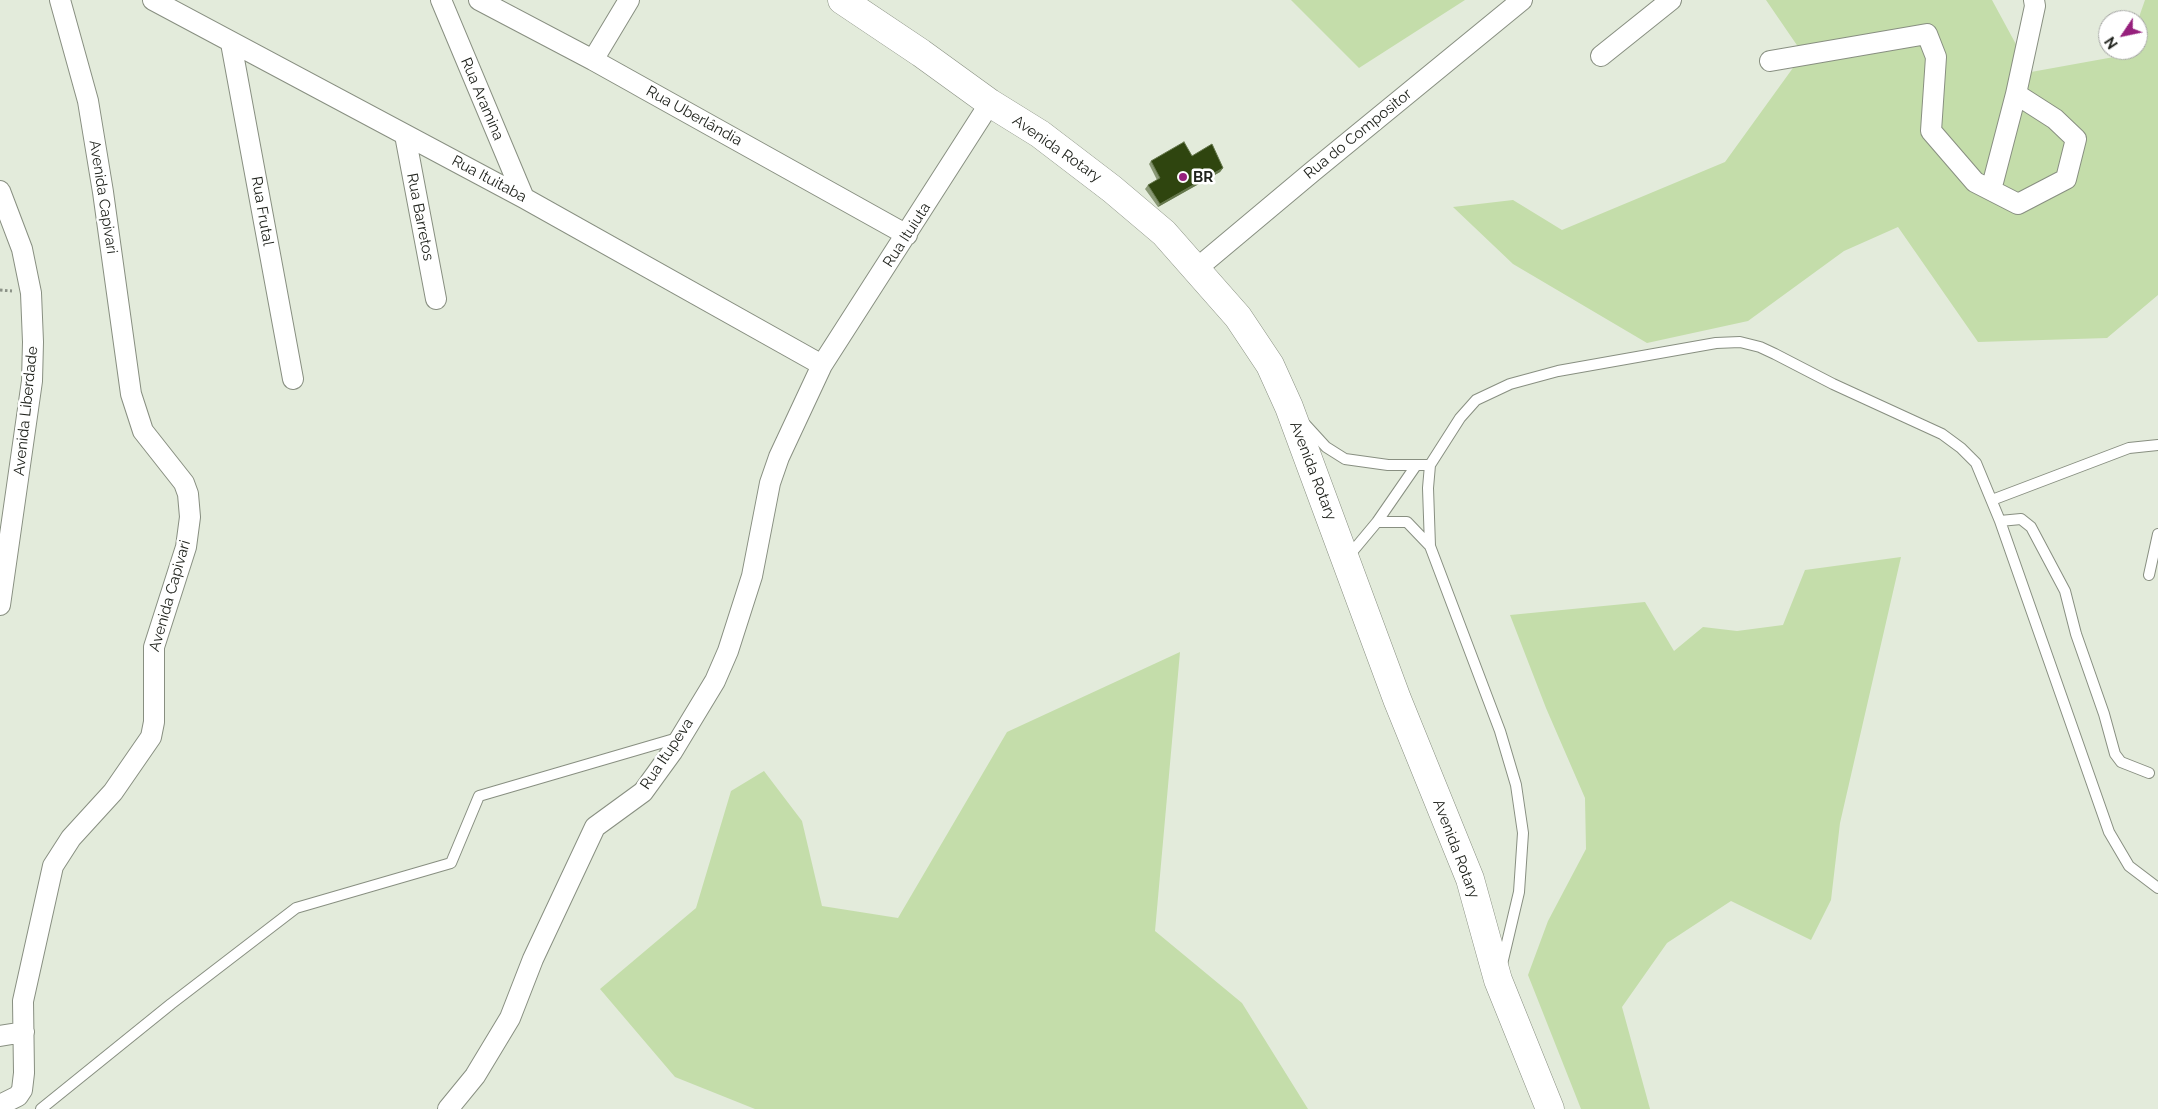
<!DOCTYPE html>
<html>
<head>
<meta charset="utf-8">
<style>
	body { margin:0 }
	#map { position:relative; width:2158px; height:1109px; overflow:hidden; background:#e3ebdb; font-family:Raleway,sans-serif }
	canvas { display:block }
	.north { position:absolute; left:2098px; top:10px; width:50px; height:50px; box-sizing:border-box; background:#fff; border:1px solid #a6a7a5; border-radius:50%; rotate:236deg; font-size:14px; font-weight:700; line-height:20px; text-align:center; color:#20231d }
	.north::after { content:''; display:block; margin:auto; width:18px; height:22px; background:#96207c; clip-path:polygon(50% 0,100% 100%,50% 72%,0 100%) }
</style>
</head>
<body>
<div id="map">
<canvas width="2158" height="1109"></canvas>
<div class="north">N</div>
</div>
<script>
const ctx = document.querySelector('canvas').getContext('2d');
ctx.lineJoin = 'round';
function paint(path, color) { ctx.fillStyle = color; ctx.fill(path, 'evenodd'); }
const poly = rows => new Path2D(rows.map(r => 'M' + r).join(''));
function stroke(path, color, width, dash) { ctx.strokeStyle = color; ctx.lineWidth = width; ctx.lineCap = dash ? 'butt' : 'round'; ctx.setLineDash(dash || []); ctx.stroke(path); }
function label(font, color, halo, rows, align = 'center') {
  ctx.font = font + ' Raleway,sans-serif'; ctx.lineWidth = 5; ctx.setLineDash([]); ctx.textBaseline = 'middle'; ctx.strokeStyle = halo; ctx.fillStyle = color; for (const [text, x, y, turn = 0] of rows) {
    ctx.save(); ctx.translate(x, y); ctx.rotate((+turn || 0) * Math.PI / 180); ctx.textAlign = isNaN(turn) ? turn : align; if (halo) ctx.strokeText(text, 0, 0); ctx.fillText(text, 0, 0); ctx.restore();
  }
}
const green = poly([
	[1291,0,1465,0,1359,68],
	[1766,0,1992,0,2031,72,2125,55,2127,50,2138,50,2138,20,2145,0,2158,0,2158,295,2107,338,1978,342,1898,227,1844,251,1748,321,1647,343,1513,264,1453,207,1513,200,1562,230,1725,162,1803,54],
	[1901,557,1840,823,1831,900,1811,940,1731,901,1667,943,1622,1007,1650,1109,1581,1109,1528,975,1548,921,1586,849,1585,798,1546,708,1510,615,1645,602,1674,651,1703,627,1737,631,1783,625,1805,570],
	[1180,652,1155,931,1242,1003,1308,1109,755,1109,675,1077,600,989,696,908,731,791,764,771,802,821,822,906,898,918,1007,732]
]);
const path = poly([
	[0,290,12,291]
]);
const lane = poly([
	[1305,424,1326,447,1345,459,1388,465,1430,465],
	[1992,500,2129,448,2158,445],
	[2000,521,2021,519,2031,527,2065,591,2076,634,2104,714,2115,754,2121,762,2149,773],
	[1377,522,1407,522,1430,546],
	[1347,558,1377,522,1415,467],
	[2149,575,2158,534],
	[1502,964,1519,892,1523,833,1516,785,1500,731,1430,546,1428,488,1430,465,1460,418,1476,400,1510,384,1558,371,1716,343,1740,342,1760,347,1775,354,1833,384,1942,434,1961,448,1976,463,2000,521,2109,832,2129,866,2158,888],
	[41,1109,171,1004,296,908,451,863,479,796,681,737]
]);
const street = poly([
	[153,0,524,198,822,365],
	[441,0,524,198],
	[479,0,593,60,907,235],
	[231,43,293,379],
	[1601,56,1671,0],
	[593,60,629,0],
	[1770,61,1927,34,1936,57,1931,131,1975,182,2018,204,2066,179,2076,139,2055,119,2016,94,2035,6,2034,0],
	[405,135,436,299],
	[1991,190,2016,94],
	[0,191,22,249,31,293,33,342,32,381,0,605],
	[1195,270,1312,172,1522,0],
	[0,1036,24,1032],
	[0,1105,18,1096,22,1090,24,1073,23,1001,53,866,71,838,113,792,151,737,154,722,154,647,186,547,190,517,188,494,184,483,143,431,131,394,103,192,88,101,60,0],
	[448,1109,475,1076,510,1018,533,959,595,827,643,792,672,752,715,681,728,651,752,576,770,483,779,457,822,365,990,103]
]);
const primary = poly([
	[842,0,921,53,990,103,1040,134,1112,189,1164,233,1238,317,1270,365,1289,407,1397,699,1470,879,1498,980,1550,1109]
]);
const wall = poly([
	[1192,156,1223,168,1220,172,1158,207,1145,189,1148,185,1157,180,1149,164,1151,161]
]);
const shadedWall = poly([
	[1223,168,1220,172,1158,207,1160,204]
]);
const building = poly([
	[1184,142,1192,156,1212,144,1223,168,1160,204,1148,185,1160,178,1151,161,1184,142]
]);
const markers = [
	[1183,177,5,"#96207c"]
];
const streetNames = [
	["Rua Aramina",482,99,67],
	["Rua Uberlândia",694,116,29],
	["Rua do Compositor",1358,134,-39],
	["Avenida Rotary",1057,149,35],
	["Rua Ituitaba",489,179,28],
	["Avenida Capivari",103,197,81],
	["Rua Frutal",262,211,80],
	["Rua Barretos",420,217,79],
	["Rua Ituiuta",907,235,-57],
	["Avenida Liberdade",26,411,-84],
	["Avenida Rotary",1313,471,69],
	["Avenida Capivari",170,596,-74],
	["Rua Itupeva",667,754,-56],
	["Avenida Rotary",1456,849,69]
];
const poiNames = [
	["BR",1193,177]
];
paint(green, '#c4ddaa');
stroke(lane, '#888f81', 12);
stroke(street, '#888f81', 22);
stroke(primary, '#888f81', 29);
stroke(path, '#8c9287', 3, [2.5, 2.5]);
stroke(lane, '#fff', 10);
stroke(street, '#fff', 20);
stroke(primary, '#fff', 28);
paint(wall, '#899875');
paint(shadedWall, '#65774c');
paint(building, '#2f450f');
stroke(building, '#65774c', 1);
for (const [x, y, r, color] of markers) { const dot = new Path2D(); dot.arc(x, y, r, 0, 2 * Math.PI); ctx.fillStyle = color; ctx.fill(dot); stroke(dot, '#fff', 2); }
label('15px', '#20231d', '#fff', streetNames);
label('bold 15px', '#20231d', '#fff', poiNames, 'left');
</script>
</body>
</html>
